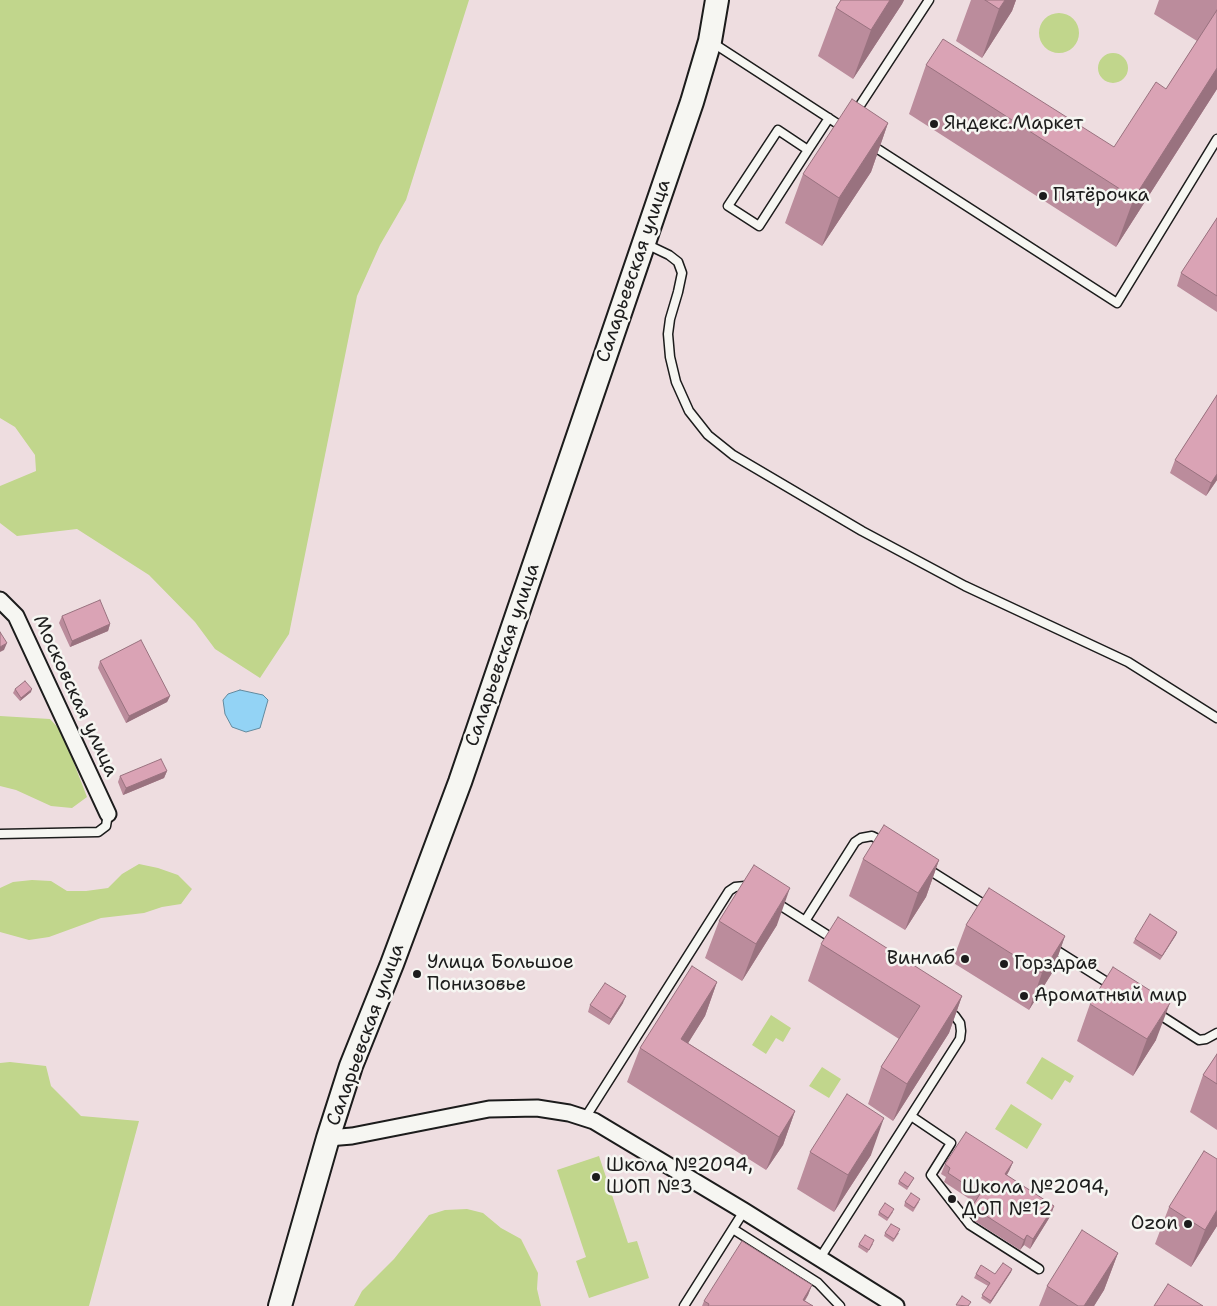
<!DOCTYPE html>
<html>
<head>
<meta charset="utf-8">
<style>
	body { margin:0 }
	canvas { display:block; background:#eedde0 }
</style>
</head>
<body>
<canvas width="1217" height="1306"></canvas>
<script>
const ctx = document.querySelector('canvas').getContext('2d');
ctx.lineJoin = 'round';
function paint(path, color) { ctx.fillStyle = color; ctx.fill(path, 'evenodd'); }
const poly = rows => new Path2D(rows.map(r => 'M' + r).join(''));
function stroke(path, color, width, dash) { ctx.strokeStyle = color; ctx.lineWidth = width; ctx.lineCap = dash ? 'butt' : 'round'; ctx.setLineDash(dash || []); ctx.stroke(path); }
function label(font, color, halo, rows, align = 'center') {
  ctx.font = font + ' "Shantell Sans",sans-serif'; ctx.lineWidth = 5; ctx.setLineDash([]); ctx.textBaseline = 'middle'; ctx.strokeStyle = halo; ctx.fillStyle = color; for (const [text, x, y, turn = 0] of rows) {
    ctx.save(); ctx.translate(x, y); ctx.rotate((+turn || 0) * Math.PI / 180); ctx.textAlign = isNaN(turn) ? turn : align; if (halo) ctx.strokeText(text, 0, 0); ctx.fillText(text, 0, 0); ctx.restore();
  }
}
const green = poly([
	[0,0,469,0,406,200,380,245,357,296,289,634,260,678,215,649,195,622,149,575,77,529,17,536,0,523,0,486,36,471,35,455,15,427,0,418],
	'1039 33a20 20 0 1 1 40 0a20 20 0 1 1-40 0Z',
	'1098 68a15 15 0 1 1 30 0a15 15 0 1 1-30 0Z',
	[0,716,50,719,62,732,87,797,72,808,51,806,16,790,0,786],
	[139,864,158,868,178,875,192,889,181,904,162,907,144,913,101,918,49,937,29,940,0,932,0,888,13,882,32,880,51,881,67,891,86,891,108,888,122,874],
	[771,1015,791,1028,783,1042,776,1038,766,1054,752,1045],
	[1042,1057,1074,1076,1070,1083,1065,1080,1052,1100,1026,1083],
	[10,1062,46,1066,51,1086,81,1116,139,1121,89,1306,0,1306,0,1063],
	[822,1067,841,1079,829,1098,809,1086],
	[1011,1104,1042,1124,1027,1149,995,1129],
	[599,1156,628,1243,637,1241,649,1278,589,1298,576,1261,586,1257,557,1170],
	[467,1209,483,1213,501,1228,521,1239,538,1273,537,1289,541,1306,354,1306,362,1291,394,1259,429,1215,445,1210]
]);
const water = poly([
	[240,690,263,695,268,700,260,728,246,732,232,727,225,714,223,700,228,694,240,690]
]);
const lane = poly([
	[713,43,844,128],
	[855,113,929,0],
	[870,144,1117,303,1217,139],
	[808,150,778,130,728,206,759,226,808,150,829,118],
	[646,244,669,255,678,262,682,273,678,292,670,319,668,334,670,357,676,382,689,411,708,435,733,455,862,531,965,586,1128,662,1217,718],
	[0,834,98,832,106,826,108,814],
	[926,868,988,907],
	[775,902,835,940],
	[805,921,855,842,861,838,872,836,884,842],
	[1051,947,1113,986],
	[1157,1013,1199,1040,1206,1039,1217,1033],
	[911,1116,951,1143,931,1175,970,1225,1039,1269],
	[585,1118,729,891,735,887,745,886,750,887],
	[733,1229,818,1283,840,1306],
	[820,1258,960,1039,961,1031,960,1023,955,1016,949,1011],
	[684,1306,744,1211]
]);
const street = poly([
	[0,600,16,616,108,814],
	[328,1138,352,1136,489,1109,537,1108,569,1113,594,1121,744,1211,896,1306]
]);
const secondary = poly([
	[280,1306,328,1138,351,1066,392,964,460,782,692,102,710,41,717,0]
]);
const wall = poly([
	[841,0,904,0,902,4,853,79,818,56,836,8],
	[971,0,1016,0,1012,11,982,58,956,41],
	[1159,0,1217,0,1217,89,1116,247,909,114,926,65,1114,147,1166,89,1197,41,1154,14],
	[888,123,871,172,822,246,785,223,803,174],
	[1217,218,1217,312,1177,286,1181,273],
	[1217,395,1217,480,1206,496,1170,473,1175,460],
	[62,616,110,624,108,631,70,647,59,623],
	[100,661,170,696,167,702,126,723,98,668],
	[15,689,31,692,20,701,13,693],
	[167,771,164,778,123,795,118,782,120,776],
	[863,859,939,860,926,897,905,930,849,896],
	[719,921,777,925,742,981,705,958],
	[966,925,1065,936,1052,973,1029,1010,952,962],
	[1177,932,1176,935,1160,960,1133,943,1135,939],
	[821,944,962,996,949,1033,893,1121,868,1104,881,1067,899,1039,808,981],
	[717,982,705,1016,688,1043,795,1111,783,1145,766,1170,627,1082,640,1048],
	[623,1003,609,1025,588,1012,590,1005],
	[1090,1004,1156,1040,1133,1076,1077,1041],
	[1217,1054,1217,1130,1190,1112,1203,1075],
	[810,1152,871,1155,834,1212,797,1189],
	[1217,1159,1217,1226,1191,1267,1155,1244,1169,1207],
	[1013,1162,1009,1171,1007,1175,1051,1215,1030,1249,1024,1245,1020,1250,973,1220,969,1215,974,1202,944,1182,946,1177,941,1174,945,1164],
	[914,1178,907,1190,898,1184,899,1181],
	[905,1202,919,1202,913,1212,904,1206],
	[879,1212,893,1212,887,1221,878,1215],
	[885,1233,899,1233,893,1242,884,1236],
	[859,1244,873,1244,867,1253,858,1247],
	[1118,1253,1104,1290,1094,1306,1039,1306,1047,1286],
	[1012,1269,1011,1272,990,1304,981,1298,988,1286,974,1278,976,1274,995,1274],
	[812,1285,808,1295,805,1301,813,1306,702,1306,704,1301]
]);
const shadedWall = poly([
	[890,0,904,0,902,4,853,79,871,30],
	[1005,0,1016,0,1012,11,982,58,999,9],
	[1217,68,1217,89,1116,247,1134,198],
	[888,123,871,172,822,246,839,198],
	[1217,474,1217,480,1206,496,1211,483],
	[110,624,108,631,70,647,72,641],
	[7,643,4,650,0,652,0,647],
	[32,689,31,692,20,701,21,698],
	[170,696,167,702,126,723,129,716],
	[167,771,164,778,123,795,126,788],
	[939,860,926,897,905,930,918,893],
	[790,888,777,925,742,981,756,944],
	[1177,932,1176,935,1160,960,1162,956],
	[1065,936,1052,973,1029,1010,1042,973],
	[717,982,705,1016,672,1069,681,1039],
	[626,996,623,1003,609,1025,611,1019],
	[962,996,949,1033,893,1121,907,1084],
	[1170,1003,1156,1040,1133,1076,1147,1039],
	[795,1111,783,1145,766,1170,779,1137],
	[884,1118,871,1155,834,1212,848,1175],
	[1013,1162,1009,1171,1001,1184,1005,1174],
	[1054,1206,1051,1215,1030,1249,1033,1239],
	[1217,1210,1217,1226,1191,1267,1205,1230],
	[1027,1235,1024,1245,1020,1250,1024,1240],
	[1118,1253,1104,1290,1094,1306,1084,1306],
	[1012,1269,1011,1272,990,1304,991,1301],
	[812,1285,808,1295,801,1306,803,1300]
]);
const building = poly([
	[841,0,890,0,871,30,836,8,841,0],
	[985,0,1005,0,999,9,985,0],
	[1217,10,1217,68,1134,198,926,65,943,39,1114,147,1156,82,1166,89,1217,10],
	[852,99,888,123,839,198,803,174,852,99],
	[1217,218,1217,296,1181,273,1217,218],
	[1217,395,1217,474,1211,483,1175,460,1217,395],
	[100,600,110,624,72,641,62,616,100,600],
	[0,632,7,643,0,647,0,632],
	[141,640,170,696,129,716,100,661,141,640],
	[25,681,32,689,21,698,15,689,25,681],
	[161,759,167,771,126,788,120,776,161,759],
	[884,825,939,860,918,893,863,859,884,825],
	[754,865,790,888,756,944,719,921,754,865],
	[989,888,1065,936,1042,973,966,925,989,888],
	[1150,914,1177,932,1162,956,1135,939,1150,914],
	[838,917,962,996,907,1084,881,1067,920,1006,821,944,838,917],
	[692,966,717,982,681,1039,795,1111,779,1137,640,1048,692,966],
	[1113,967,1170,1003,1147,1039,1090,1004,1113,967],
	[605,983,626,996,611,1019,590,1005,605,983],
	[1217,1054,1217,1084,1203,1075,1217,1054],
	[847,1094,884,1118,848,1175,810,1152,847,1094],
	[966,1132,1013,1162,1005,1174,1054,1206,1033,1239,1027,1235,1024,1240,977,1210,973,1205,980,1194,948,1173,950,1168,945,1164,966,1132],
	[1204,1151,1217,1159,1217,1210,1205,1230,1169,1207,1204,1151],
	[905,1172,914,1178,908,1187,899,1181,905,1172],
	[911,1193,920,1199,914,1208,905,1202,911,1193],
	[885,1203,894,1209,888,1218,879,1212,885,1203],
	[891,1224,900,1229,894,1239,885,1233,891,1224],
	[1082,1230,1118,1253,1084,1306,1078,1306,1047,1286,1082,1230],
	[865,1235,874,1240,869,1250,859,1244,865,1235],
	[742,1241,812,1285,803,1300,813,1306,708,1306,709,1304,704,1301,742,1241],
	[1003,1263,1012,1269,991,1301,982,1295,990,1283,976,1274,981,1265,995,1274,1003,1263],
	[1168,1284,1203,1306,1154,1306,1168,1284],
	[962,1296,971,1302,968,1306,956,1305,962,1296]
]);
const markers = [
	[934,124,5,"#1c1c1c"],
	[1043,196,5,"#1c1c1c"],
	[965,959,5,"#1c1c1c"],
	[1004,964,5,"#1c1c1c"],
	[417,974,5,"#1c1c1c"],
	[1024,996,5,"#1c1c1c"],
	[596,1177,5,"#1c1c1c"],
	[952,1199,5,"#1c1c1c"],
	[1188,1224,5,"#1c1c1c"]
];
const poiNames = [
	["Яндекс.Маркет",944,124],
	["Пятёрочка",1053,196],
	["Винлаб",955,959,"right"],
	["Улица Большое",427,963],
	["Понизовье",427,985],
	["Горздрав",1014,964],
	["Ароматный мир",1034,996],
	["Школа №2094,",606,1166],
	["ШОП №3",606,1188],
	["Школа №2094,",962,1188],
	["ДОП №12",962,1210],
	["Ozon",1178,1224,"right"]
];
const streetNames = [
	["Саларьевская улица",634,271,-71],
	["Саларьевская улица",503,655,-71],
	["Московская улица",75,696,65],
	["Саларьевская улица",366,1035,-70]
];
paint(green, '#c1d68c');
paint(water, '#93d3f5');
stroke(water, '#638a9e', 1);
stroke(lane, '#1c1c1c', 11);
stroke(street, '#1c1c1c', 19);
stroke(secondary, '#1c1c1c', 26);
stroke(lane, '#f6f6f2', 8);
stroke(street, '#f6f6f2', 15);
stroke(secondary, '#f6f6f2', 22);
paint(wall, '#bb8c9c');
paint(shadedWall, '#99727f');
paint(building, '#daa3b5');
stroke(building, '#99727f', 1);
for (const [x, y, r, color] of markers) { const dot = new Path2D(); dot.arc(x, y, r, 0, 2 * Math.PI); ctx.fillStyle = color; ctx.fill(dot); stroke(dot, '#f6f6f2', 2); }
label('19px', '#1c1c1c', '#f6f6f2', poiNames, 'left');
label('19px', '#1c1c1c', '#f6f6f2', streetNames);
</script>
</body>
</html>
